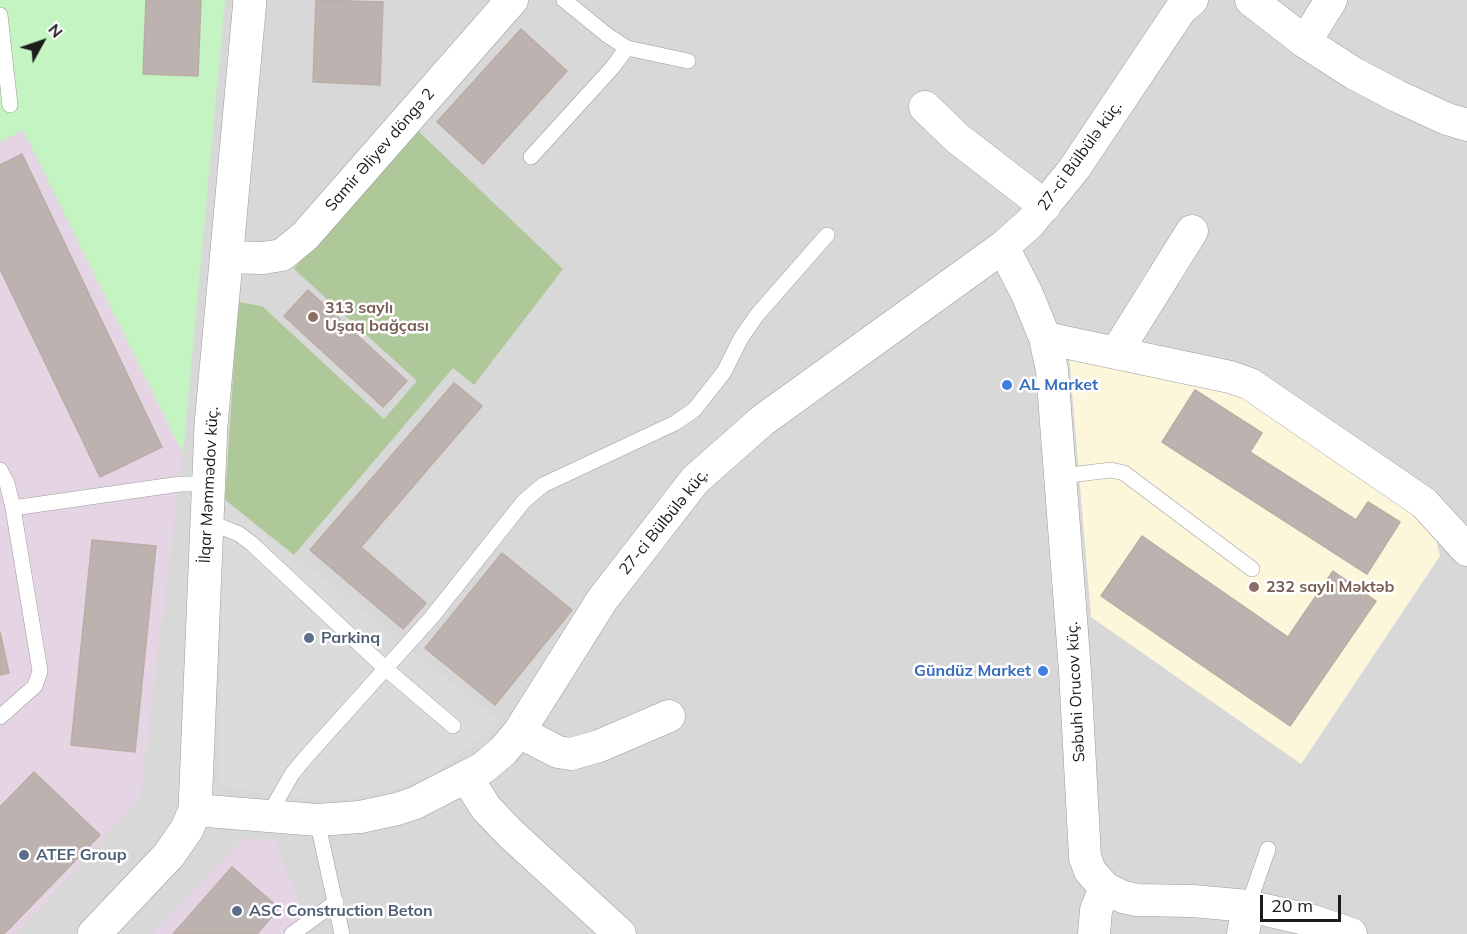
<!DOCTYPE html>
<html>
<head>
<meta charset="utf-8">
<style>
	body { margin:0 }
	#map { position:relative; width:1467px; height:934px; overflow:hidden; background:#ece7e2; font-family:Mulish,sans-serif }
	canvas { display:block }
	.north { position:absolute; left:12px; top:12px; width:60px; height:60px; -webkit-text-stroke:4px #fff; paint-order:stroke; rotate:50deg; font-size:16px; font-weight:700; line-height:24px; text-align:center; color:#1b1b1b }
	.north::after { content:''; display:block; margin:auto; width:21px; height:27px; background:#1b1b1b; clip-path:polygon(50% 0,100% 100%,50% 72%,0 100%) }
	.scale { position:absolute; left:1260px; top:895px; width:81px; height:27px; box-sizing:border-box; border:3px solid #1b1b1b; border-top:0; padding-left:8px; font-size:18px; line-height:21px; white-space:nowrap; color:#1b1b1b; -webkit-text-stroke:4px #fff; paint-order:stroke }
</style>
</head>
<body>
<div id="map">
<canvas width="1467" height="934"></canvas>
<div class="north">N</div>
<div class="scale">20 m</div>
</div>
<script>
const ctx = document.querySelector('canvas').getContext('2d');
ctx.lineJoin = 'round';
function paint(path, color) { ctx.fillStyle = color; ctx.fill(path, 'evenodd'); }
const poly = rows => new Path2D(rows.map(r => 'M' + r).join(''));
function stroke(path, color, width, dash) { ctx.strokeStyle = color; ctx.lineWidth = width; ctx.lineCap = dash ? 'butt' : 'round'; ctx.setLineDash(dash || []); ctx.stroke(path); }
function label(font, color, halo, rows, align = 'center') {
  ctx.font = font + ' Mulish,sans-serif'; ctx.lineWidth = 5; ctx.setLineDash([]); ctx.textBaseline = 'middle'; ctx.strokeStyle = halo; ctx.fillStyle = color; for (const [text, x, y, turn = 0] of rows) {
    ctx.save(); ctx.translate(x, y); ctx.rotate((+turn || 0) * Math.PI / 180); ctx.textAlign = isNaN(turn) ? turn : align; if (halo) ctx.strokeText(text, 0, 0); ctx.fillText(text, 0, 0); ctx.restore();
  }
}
const residential = poly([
	[0,0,1467,0,1467,934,0,934]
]);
const industrial = poly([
	[22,129,183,453,140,799,16,934,0,934,0,142],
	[243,838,274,840,307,921,308,934,153,934]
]);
const education = poly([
	[1069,355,1233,390,1433,526,1440,556,1301,764,1091,617]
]);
const forest = poly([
	[416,129,563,269,474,385,453,368,294,555,225,500,238,302,262,306,384,419,417,381,294,269]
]);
const park = poly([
	[0,0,225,0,183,453,23,130,0,142]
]);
const parking = poly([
	[225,500,501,722,434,774,385,792,332,801,266,794,218,784]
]);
const building = poly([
	[146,0,201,0,198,76,143,74,146,0],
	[316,0,383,2,380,85,313,82,316,0],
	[521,29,567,71,483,164,437,122,521,29],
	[22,154,162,447,100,477,0,269,0,165,22,154],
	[308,290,407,381,383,407,284,316,308,290],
	[454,383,482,406,361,547,426,603,403,629,310,550,454,383],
	[1195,390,1262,433,1250,452,1356,520,1368,502,1400,522,1367,574,1162,442,1195,390],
	[1142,536,1288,637,1333,571,1376,601,1290,726,1101,596,1142,536],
	[92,540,156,546,135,752,71,745,92,540],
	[502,553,572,610,495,705,425,648,502,553],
	[0,632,9,673,0,675,0,632],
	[34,772,100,835,4,934,0,934,0,807,34,772],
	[232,867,279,908,257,934,173,934,232,867]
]);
const service = poly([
	[564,0,607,35,627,48,688,61],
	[0,15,10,105],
	[531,157,612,68,627,48],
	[0,470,7,483,13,508,40,671,35,686,0,717],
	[1061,476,1111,470,1124,473,1252,569],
	[13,508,180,484,208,484],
	[207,521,239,534,251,543,386,669,453,726],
	[268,816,292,774,306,757,431,618,524,501,543,485,675,423,694,410,724,372,741,338,757,315,827,235],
	[317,820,342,934],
	[1248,906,1268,849],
	[292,934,336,902]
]);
const minor = poly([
	[1251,0,1305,42,1355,74,1397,96,1447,119,1467,125],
	[1305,42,1331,0],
	[925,107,957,138,1045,206],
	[1003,247,1027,294,1045,338,1052,370,1075,671,1085,857,1090,871,1105,888,1123,897,1137,900,1193,901,1248,906,1310,920,1351,934],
	[226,257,263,258,282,255,305,236,512,0],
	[1045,338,1230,377,1250,384,1424,503,1467,550],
	[1116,353,1192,231],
	[519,732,558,752,571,754,599,746,669,716],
	[467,778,486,808,511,834,620,934],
	[195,810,317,820,360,817,397,809,415,803,483,768,503,751,519,732,602,600,695,480,763,420,1003,247,1030,223,1074,169,1181,9,1192,0],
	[1094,934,1096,910,1105,888],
	[1243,934,1248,906]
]);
const tertiary = poly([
	[94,934,169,855,187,829,195,810,211,425,250,0]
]);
const markers = [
	[313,317,6,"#8d6e63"],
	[1007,385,6,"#3f7fe0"],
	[1254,587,6,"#8d6e63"],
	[309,638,6,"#5c6f8a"],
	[1043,671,6,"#3f7fe0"],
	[24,855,6,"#5c6f8a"],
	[237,911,6,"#5c6f8a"]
];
const streetNames = [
	["Samir Əliyev döngə 2",380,150,-49],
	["27-ci Bülbülə küç.",1080,156,-54],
	["İlqar Məmmədov küç.",209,485,-87],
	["27-ci Bülbülə küç.",664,522,-51],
	["Səbuhi Orucov küç.",1076,692,-93]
];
const educationNames = [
	["313 saylı",325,308],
	["Uşaq bağçası",325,326],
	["232 saylı Məktəb",1266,587]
];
const shopNames = [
	["AL Market",1019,385],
	["Gündüz Market",1031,671,"right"]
];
const serviceNames = [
	["Parkinq",321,638],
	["ATEF Group",36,855],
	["ASC Construction Beton",249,911]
];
paint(residential, '#d9d8d8');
paint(industrial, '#e5d4e4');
paint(education, '#fcf7db');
paint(forest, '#aec89a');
paint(park, '#c4f4c1');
paint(parking, '#dbdbdb');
paint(building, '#bcb2af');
stroke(building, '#bcaca5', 1.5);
stroke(service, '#9c9c9c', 16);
stroke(minor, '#9c9c9c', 33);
stroke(tertiary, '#9c9c9c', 34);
stroke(service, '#fff', 15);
stroke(minor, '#fff', 32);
stroke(tertiary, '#fff', 33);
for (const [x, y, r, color] of markers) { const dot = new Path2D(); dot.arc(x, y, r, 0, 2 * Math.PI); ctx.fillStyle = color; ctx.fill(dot); stroke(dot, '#fff', 2); }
label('16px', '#1b1b1b', '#fff', streetNames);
label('bold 16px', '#785e54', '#fff', educationNames, 'left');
label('bold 16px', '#366cbe', '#fff', shopNames, 'left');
label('bold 16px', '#4e5e75', '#fff', serviceNames, 'left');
</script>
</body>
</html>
